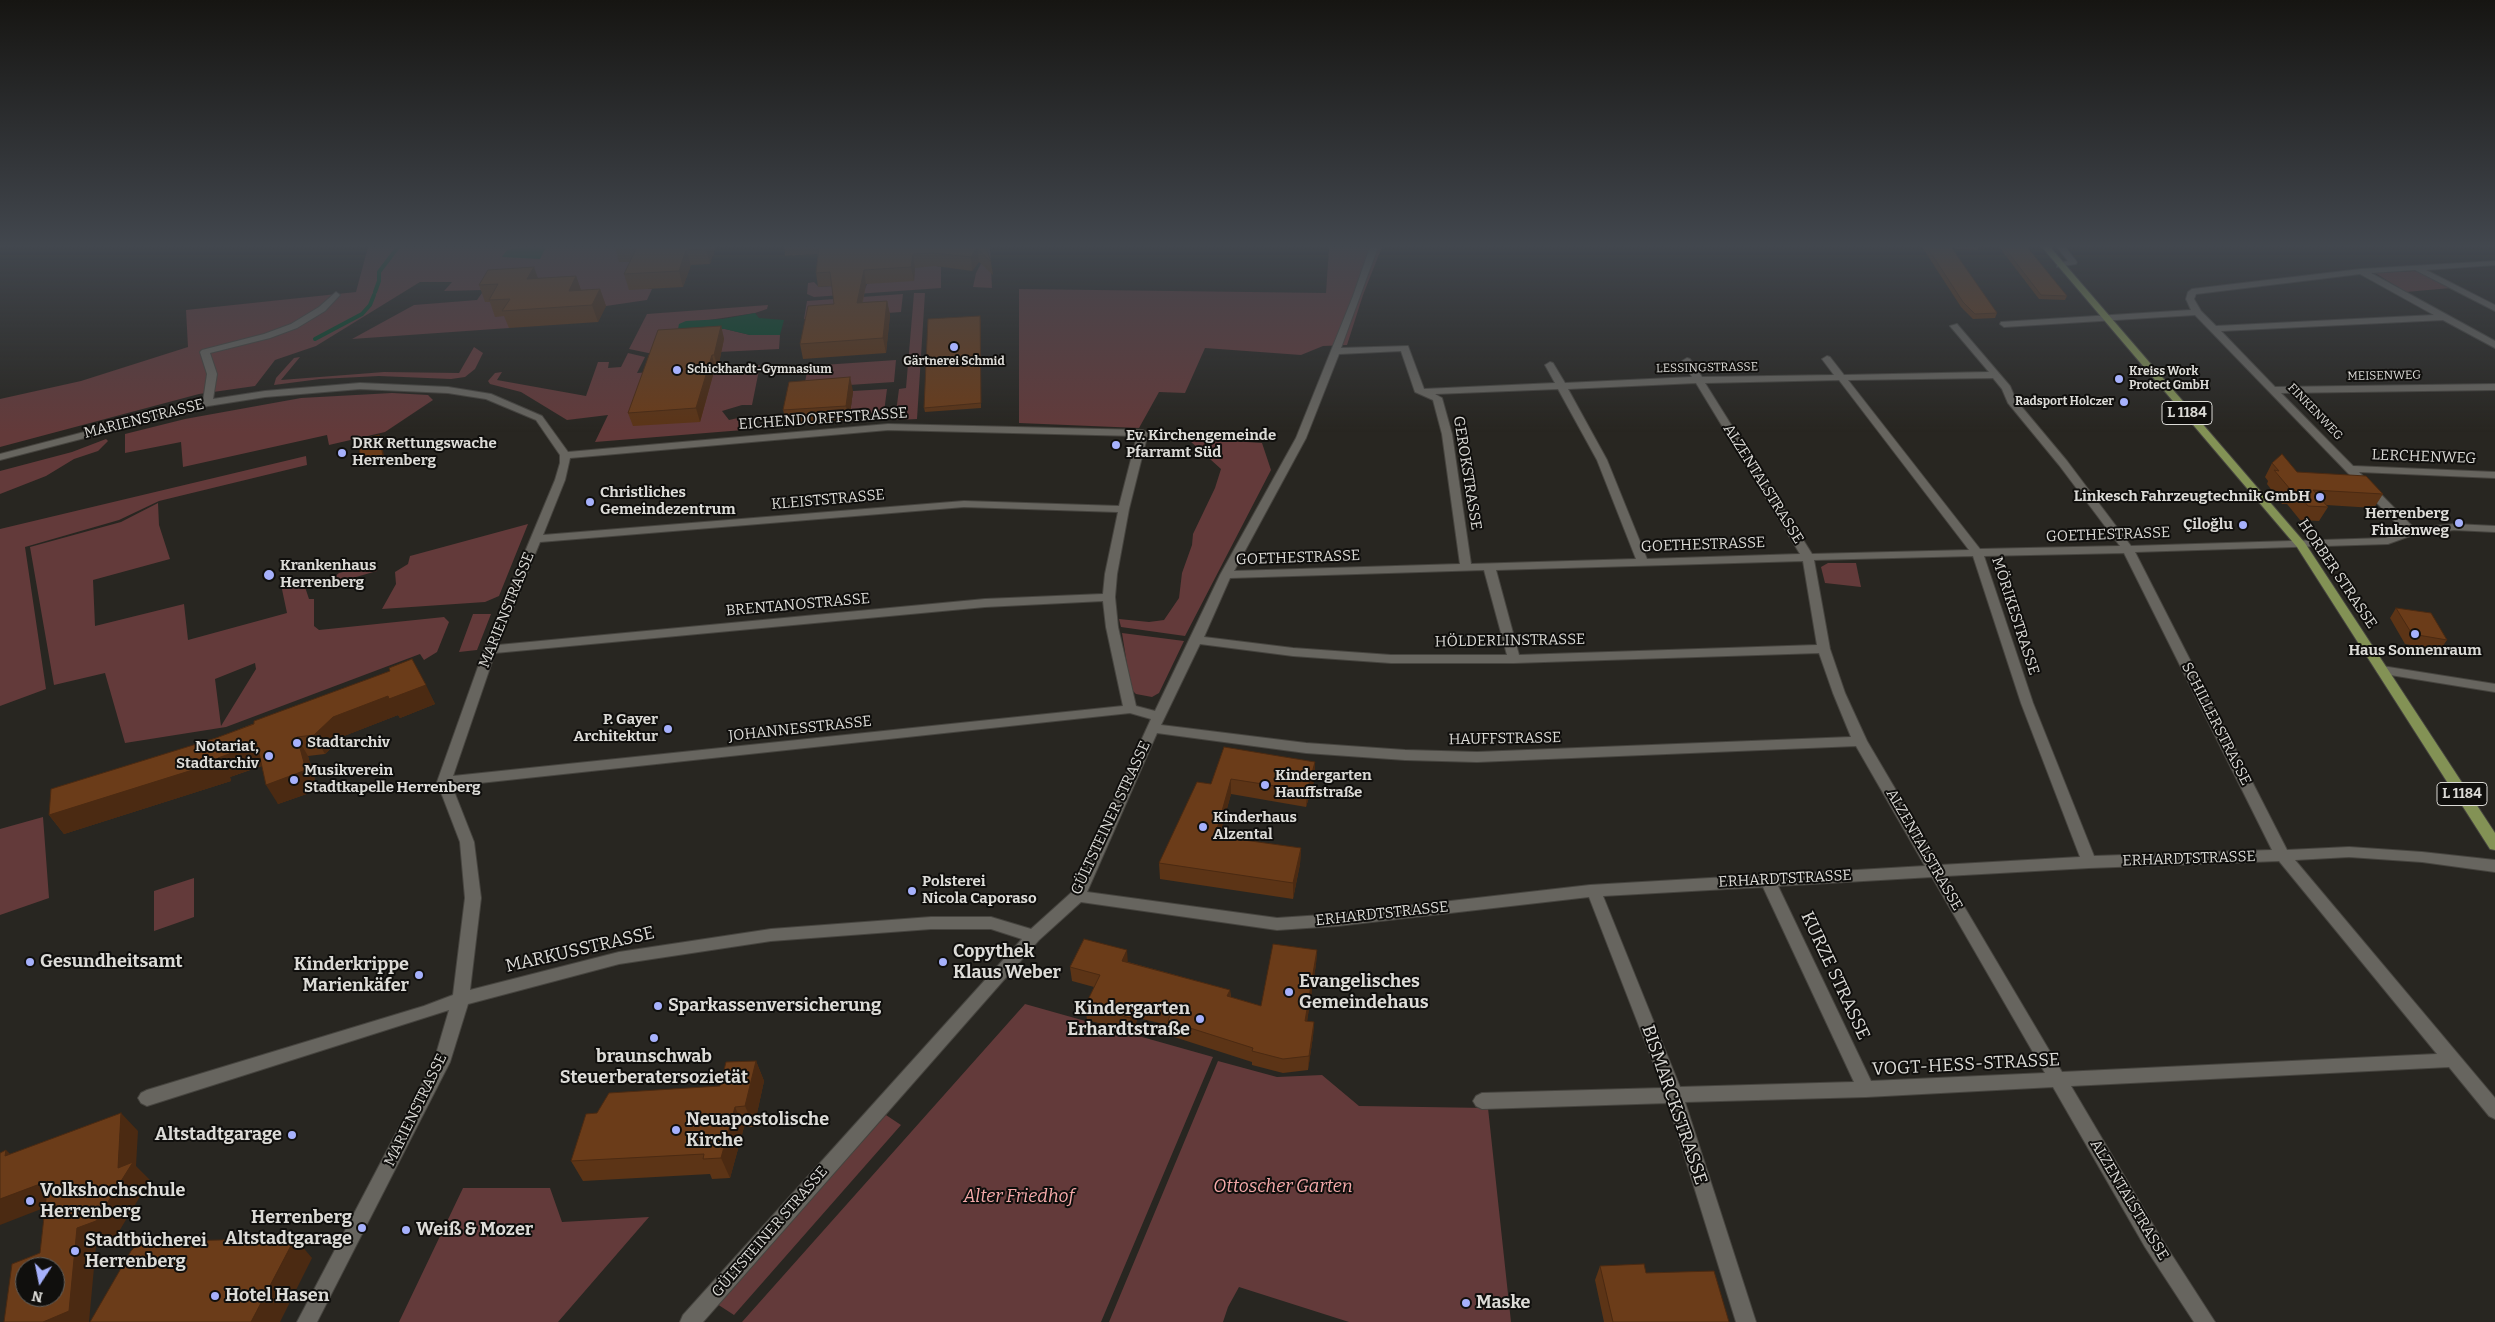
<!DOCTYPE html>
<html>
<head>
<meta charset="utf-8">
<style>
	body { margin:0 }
	#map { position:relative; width:2495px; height:1322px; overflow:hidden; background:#282621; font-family:Bitter,serif }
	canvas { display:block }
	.north { position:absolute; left:15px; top:1257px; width:50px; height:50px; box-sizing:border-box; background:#100f0d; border:1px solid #62615e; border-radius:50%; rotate:191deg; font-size:14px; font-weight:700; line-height:20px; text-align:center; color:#dcdbd7 }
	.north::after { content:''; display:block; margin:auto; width:18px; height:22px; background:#a6b1fc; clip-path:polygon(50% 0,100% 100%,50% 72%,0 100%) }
</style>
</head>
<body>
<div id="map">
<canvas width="2495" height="1322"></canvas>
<div class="north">N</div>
</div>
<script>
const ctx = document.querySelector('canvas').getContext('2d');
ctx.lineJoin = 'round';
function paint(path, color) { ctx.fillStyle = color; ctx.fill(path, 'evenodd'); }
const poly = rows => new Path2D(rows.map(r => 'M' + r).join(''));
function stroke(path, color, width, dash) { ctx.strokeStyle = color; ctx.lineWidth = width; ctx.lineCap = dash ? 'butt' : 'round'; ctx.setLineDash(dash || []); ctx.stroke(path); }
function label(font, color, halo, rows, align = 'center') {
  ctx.font = font + ' Bitter,serif'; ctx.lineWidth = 4; ctx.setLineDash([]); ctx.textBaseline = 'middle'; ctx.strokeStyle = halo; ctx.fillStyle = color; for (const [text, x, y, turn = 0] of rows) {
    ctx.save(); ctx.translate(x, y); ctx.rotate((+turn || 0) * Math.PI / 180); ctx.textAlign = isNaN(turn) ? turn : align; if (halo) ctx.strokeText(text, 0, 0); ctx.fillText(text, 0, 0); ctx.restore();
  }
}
const green = poly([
	[368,247,626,247,661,260,629,289,652,289,647,300,606,306,504,301,516,316,509,328,352,339,414,305,477,300,484,290,444,291,452,282,420,282,316,346,275,360,255,386,199,394,0,447,0,399,81,381,188,347,186,310,356,292],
	[984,247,990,247,992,288,973,287,976,273,985,256],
	[1329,247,1382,247,1363,295,1347,345,1323,346,1301,355,1205,348,1185,393,1159,392,1139,428,1019,423,1019,289,1326,293],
	[915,261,941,267,941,288,814,297,807,294,808,283,814,282,819,287,833,286,865,289,867,284],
	[2414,271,2420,272,2451,288,2406,292,2375,273],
	[914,293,925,293,917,419,895,420,899,389,906,388],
	[903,294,901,312,804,319,807,301],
	[768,305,767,309,755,313,709,320,682,330,725,329,750,335,780,335,779,349,658,355,629,349,647,314],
	[474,347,483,353,475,369,465,377,451,379,379,376,320,379,274,385,276,378,294,358,300,357,281,380,384,372,459,373],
	[628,353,645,357,637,373,760,365,752,405,742,405,722,411,729,420,747,416,743,430,595,442,608,415,567,420,521,392,490,384,488,381,495,373,502,372,497,380,586,396,598,362,609,362,608,368,621,367],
	[896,360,894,382,804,388,808,366],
	[887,389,884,412,850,414,853,391],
	[392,393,428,395,433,400,385,432,329,445,327,435,183,467,181,442,125,453,125,434,185,419,301,398],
	[1171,437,1262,443,1271,470,1185,636,1121,627,1119,619,1149,622,1164,620,1179,598,1182,573,1192,545,1193,534,1215,488,1221,469,1190,441,1171,441],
	[106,439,108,441,98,451,74,459,46,476,0,494,0,471,72,452],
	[306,456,307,465,159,501,119,520,25,547,46,689,0,706,0,529],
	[158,503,159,525,170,559,93,580,95,626,184,604,188,640,287,613,280,580,304,584,309,599,314,599,314,626,319,630,444,617,449,622,437,652,424,660,420,654,226,727,125,743,105,673,54,685,30,547,121,522],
	[255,663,256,669,221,726,215,679],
	[528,524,499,596,485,602,382,609,396,584,395,572,408,564,410,556],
	[1828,563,1856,563,1861,587,1825,583,1821,567],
	[375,564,377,571,342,581,331,580,339,573],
	[473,614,491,614,477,650,459,652],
	[1122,633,1184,641,1159,693,1152,697,1136,694,1131,689],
	[43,817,49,898,0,915,0,829],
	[194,878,194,917,154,931,154,891],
	[1025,1004,1213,1057,1101,1322,742,1322],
	[1218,1061,1277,1077,1322,1075,1359,1106,1488,1108,1511,1322,1349,1322,1239,1287,1228,1307,1223,1322,1109,1322],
	[886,1115,901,1125,734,1315,717,1304],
	[463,1188,550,1188,562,1222,649,1217,558,1322,399,1322]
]);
const water = poly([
	[523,247,546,247,540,259,502,257,507,250],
	[755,313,759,318,784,320,780,335,750,335,725,329,678,329,679,324,686,321,723,319]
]);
const stream = poly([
	[375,292,379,281,379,272,398,247],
	[315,339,362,314,370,305,374,295]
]);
const street = poly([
	[1370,247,1378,247,1341,348,1408,346,1424,389,1555,383,1545,365,1550,362,1553,363,1565,383,1692,377,1682,361,1687,358,1690,359,1702,377,1834,375,1822,359,1827,356,1830,357,1844,375,1989,372,1950,326,1957,324,2010,386,2016,400,2067,461,2131,546,2386,538,2404,531,2195,315,2004,327,2000,324,2001,322,2191,310,2186,299,2188,292,2192,289,2361,269,2495,261,2495,265,2426,270,2495,305,2495,311,2415,270,2371,273,2495,341,2495,348,2443,320,2221,331,2275,387,2495,384,2495,390,2281,393,2353,466,2495,472,2495,478,2359,472,2414,528,2454,524,2495,526,2495,532,2454,530,2413,535,2388,544,2135,552,2287,850,2349,847,2422,852,2495,860,2495,872,2422,862,2349,857,2295,860,2495,1098,2495,1119,2489,1116,2449,1067,2071,1086,2159,1235,2215,1322,2194,1322,2145,1247,2053,1087,1866,1097,1685,1102,1756,1322,1736,1322,1668,1103,1482,1109,1476,1106,1473,1101,1476,1096,1482,1093,1663,1088,1589,897,1337,926,1277,930,1081,902,1039,940,1002,982,703,1322,680,1322,683,1315,1022,939,991,929,931,929,771,941,619,964,468,1004,450,1062,317,1322,297,1322,434,1061,449,1010,147,1106,141,1103,138,1098,141,1093,147,1090,424,1006,453,995,465,898,460,842,437,782,484,650,555,480,560,463,560,455,536,420,486,399,448,393,360,389,265,397,208,406,0,460,0,454,203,401,207,374,200,352,202,350,264,334,291,324,319,307,336,292,340,295,325,311,297,328,270,338,210,353,217,374,213,399,265,391,360,383,448,387,491,394,542,416,568,452,888,424,1143,430,1148,433,1129,509,1117,574,1115,597,1118,627,1136,706,1155,711,1220,575,1296,438,1353,296,1370,247],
	[2360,274,2434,315,2216,326,2201,311,2194,299,2196,294,2360,274],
	[1401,351,1415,392,1433,400,1442,434,1460,564,1234,571,1306,438,1339,354,1401,351],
	[1993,378,2002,389,2008,403,2059,465,2120,546,1980,549,1848,380,1993,378],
	[1839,380,1969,550,1812,554,1705,383,1839,380],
	[1696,383,1800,554,1647,559,1607,460,1568,389,1696,383],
	[1558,389,1597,460,1636,559,1471,564,1452,434,1442,398,1435,394,1558,389],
	[888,430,1137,436,1119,506,964,501,543,535,565,480,570,458,888,430],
	[964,507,1118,512,1105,574,1103,594,985,599,498,645,540,542,964,507],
	[2124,553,2272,850,2094,856,2033,703,1984,556,2124,553],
	[1973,556,2021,703,2080,857,1940,865,1867,741,1845,693,1830,649,1814,560,1973,556],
	[1803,561,1817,645,1519,655,1496,570,1803,561],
	[1484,570,1507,655,1391,655,1293,648,1204,637,1230,578,1484,570],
	[1103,601,1106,627,1123,706,453,776,495,653,985,607,1103,601],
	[1200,644,1293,656,1391,663,1514,663,1819,653,1833,693,1851,737,1477,752,1405,750,1306,743,1161,725,1200,644],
	[1130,713,1151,719,1072,892,1031,929,991,917,931,917,771,929,619,952,470,990,481,898,474,842,452,786,1130,713],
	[1157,733,1306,753,1405,760,1477,762,1856,746,1925,866,1772,875,1767,873,1762,875,1590,885,1337,914,1277,918,1087,892,1157,733],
	[2279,861,2437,1054,2062,1072,1946,876,2089,868,2279,861],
	[1932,877,2045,1073,1871,1081,1778,886,1932,877],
	[1763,887,1854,1082,1680,1087,1603,896,1763,887],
	[2057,247,2065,247,2077,262,2076,264,2057,267,2057,263,2068,261,2057,247],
	[2382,666,2495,684,2495,692,2378,673,2376,670,2382,666]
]);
const primary = poly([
	[2042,247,2050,247,2305,543,2495,833,2495,850,2490,849,2297,547,2042,247]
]);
const wall = poly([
	[615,247,715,247,715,249,710,264,691,265,683,287,629,290,624,274,630,262,619,262],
	[784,247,986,247,991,262,993,275,979,262,972,271,935,266,915,268,914,281,866,284,863,302,887,301,890,315,886,353,803,359,800,344,834,304,832,286,818,287,816,273,818,254,785,256],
	[1922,247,1951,247,1997,313,1995,318,1973,319,1961,307],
	[1955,247,1979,247,1978,250,1956,249],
	[1999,247,2027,247,2067,296,2065,300,2039,299],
	[576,276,581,290,600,289,606,306,598,322,509,328,504,316,495,317,490,302,485,302,479,285,538,278],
	[980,316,981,408,925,412,924,408],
	[721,326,724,339,718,368,715,368,700,422,633,426,628,413],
	[853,391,849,420,787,424,783,410],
	[2272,463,2297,472,2383,494,2374,508,2326,505,2328,507,2319,521,2300,520,2287,504,2282,504,2267,484,2268,481,2265,477],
	[2396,608,2447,640,2440,650,2405,644,2390,618],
	[412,659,435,704,400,718,398,715,344,736,325,754,308,756,318,790,278,804,262,766,230,777,231,781,64,834,49,815,216,738,390,671],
	[1224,747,1315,778,1306,807,1231,794,1219,837,1301,848,1300,864,1293,899,1160,879,1159,863,1211,784],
	[1317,950,1316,964,1307,1021,1314,1022,1313,1036,1308,1070,1283,1073,1252,1065,1252,1062,1168,1035,1168,1025,1138,1018,1132,1032,1087,1020,1085,1006,1094,987,1072,981,1070,967,1128,962,1230,990,1231,997,1261,1006],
	[756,1061,764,1081,754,1127,744,1127,730,1178,712,1179,710,1174,583,1181,571,1161,597,1113,720,1086],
	[1600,1266,1646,1273,1729,1322,1604,1322,1595,1280]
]);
const shadedWall = poly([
	[707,247,715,247,715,249,710,264,706,249],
	[977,248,979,262,972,271,971,257],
	[686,250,691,265,683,287,679,271],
	[913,254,915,268,914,281,911,267],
	[534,267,540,284,527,279],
	[864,270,866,284,859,317,857,303],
	[576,276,582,293,574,307,569,291],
	[600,289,606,306,598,322,592,305],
	[887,301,890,315,886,353,883,338],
	[980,316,981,321,981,408,981,403],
	[721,326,724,339,718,368,714,355],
	[712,355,715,368,700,422,696,408],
	[850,377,853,391,849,420,846,406],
	[379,435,381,440,385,461,364,466,361,461],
	[426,685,435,704,400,718,398,715,344,736,325,754,314,735,333,717,388,696],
	[297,737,308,756,318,790,278,804,266,785],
	[257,744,269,763,230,777,231,781,64,834,49,815],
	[1315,762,1315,778,1306,807,1307,791],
	[1231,779,1231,794,1215,852,1215,836],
	[1301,848,1300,864,1293,899,1293,883],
	[1127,950,1128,964,1122,961],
	[1317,950,1316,964,1305,1035,1305,1021],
	[1230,990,1231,1004,1227,996],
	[1137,1004,1138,1018,1132,1032,1130,1018],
	[1314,1022,1313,1036,1308,1070,1309,1056],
	[756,1061,764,1081,754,1127,745,1106],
	[735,1107,744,1127,730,1178,721,1158],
	[121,1113,138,1131,136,1166,150,1180,115,1238,96,1246,89,1322,43,1322,77,1228,118,1168],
	[6,1150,25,1168,5,1156],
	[48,1181,67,1199,0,1225,0,1199],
	[295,1238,312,1258,280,1322,251,1322]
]);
const building = poly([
	[637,247,707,247,706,249,686,250,679,271,624,274,637,247],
	[819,247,986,247,991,262,977,248,971,257,933,253,913,254,911,267,864,270,857,303,887,301,883,338,800,344,808,306,834,304,830,272,816,273,819,247],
	[1927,247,1951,247,1997,313,1975,314,1963,302,1927,247],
	[2004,247,2027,247,2067,296,2041,295,2004,247],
	[534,267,527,279,576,276,569,291,600,289,592,305,502,311,510,299,489,300,498,284,479,285,488,270,534,267],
	[980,316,981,403,924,408,928,319,980,316],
	[721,326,714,355,712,355,696,408,628,413,658,330,721,326],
	[850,377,846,406,783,410,789,382,850,377],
	[379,435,383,456,361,461,358,440,379,435],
	[2282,454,2297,472,2366,476,2383,494,2313,490,2328,507,2308,506,2295,490,2290,489,2274,470,2279,471,2272,463,2282,454],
	[2396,608,2431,613,2447,640,2412,634,2396,608],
	[412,659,426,685,389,699,388,696,333,717,314,735,297,737,306,770,266,785,257,744,218,758,218,762,49,815,51,789,216,738,254,724,254,721,390,671,389,668,412,659],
	[1224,747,1315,762,1307,791,1231,779,1215,836,1301,848,1293,883,1159,863,1197,782,1211,784,1224,747],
	[1084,939,1127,950,1122,961,1230,990,1227,996,1261,1006,1273,944,1317,950,1305,1021,1314,1022,1309,1056,1283,1059,1252,1051,1253,1048,1168,1021,1171,1012,1137,1004,1130,1018,1085,1006,1100,975,1070,967,1084,939],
	[756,1061,745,1106,735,1107,721,1158,703,1159,704,1154,571,1161,586,1114,597,1113,609,1093,720,1086,726,1062,756,1061],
	[121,1113,118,1168,133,1162,96,1221,77,1228,69,1311,43,1322,4,1322,12,1264,40,1253,48,1181,0,1199,0,1153,6,1150,5,1156,121,1113],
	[25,1267,55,1267,55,1297,25,1297,25,1267],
	[295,1238,251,1322,90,1322,131,1251,137,1245,145,1242,295,1238],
	[1644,1264,1646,1273,1714,1271,1729,1322,1613,1322,1600,1266,1644,1264]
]);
const markers = [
	[954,347,5,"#a6b1fc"],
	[677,370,5,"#a6b1fc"],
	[2119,379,5,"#a6b1fc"],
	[2124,402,5,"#a6b1fc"],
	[1116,445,5,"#a6b1fc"],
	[342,453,5,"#a6b1fc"],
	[2320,497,5,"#a6b1fc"],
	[590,502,5,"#a6b1fc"],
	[2459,523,5,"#a6b1fc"],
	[2243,525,5,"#a6b1fc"],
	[269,575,6,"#a6b1fc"],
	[2415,634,5,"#a6b1fc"],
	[668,729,5,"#a6b1fc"],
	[297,743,5,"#a6b1fc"],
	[269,756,5,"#a6b1fc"],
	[294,780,5,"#a6b1fc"],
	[1265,785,5,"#a6b1fc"],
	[1203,827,5,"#a6b1fc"],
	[912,891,5,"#a6b1fc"],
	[30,962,5,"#a6b1fc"],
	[943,962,5,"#a6b1fc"],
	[419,975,5,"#a6b1fc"],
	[1289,992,5,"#a6b1fc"],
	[658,1006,5,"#a6b1fc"],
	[1200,1019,5,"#a6b1fc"],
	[654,1038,5,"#a6b1fc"],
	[676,1130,5,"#a6b1fc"],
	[292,1135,5,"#a6b1fc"],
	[30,1201,5,"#a6b1fc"],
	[362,1228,5,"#a6b1fc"],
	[406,1230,5,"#a6b1fc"],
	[75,1251,5,"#a6b1fc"],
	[215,1296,5,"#a6b1fc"],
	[1466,1303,5,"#a6b1fc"]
];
const farPoinames = [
	["Gärtnerei Schmid",954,362,"center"],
	["Schickhardt-Gymnasium",687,370],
	["Kreiss Work",2129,372],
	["Protect GmbH",2129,386],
	["Radsport Holczer",2114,402,"right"]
];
const farStreetnames = [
	["LESSINGSTRASSE",1707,368,-1],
	["MEISENWEG",2384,376,-1],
	["FINKENWEG",2315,412,46]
];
const shields = [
	[2187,413,50],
	[2462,794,50]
];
const shieldNames = [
	["L 1184",2187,413],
	["L 1184",2462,794]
];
const streetNames = [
	["MARIENSTRASSE",144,419,-14],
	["EICHENDORFFSTRASSE",823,419,-4],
	["LERCHENWEG",2424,457,2],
	["GEROKSTRASSE",1467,473,81],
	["ALZENTALSTRASSE",1763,484,58],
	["KLEISTSTRASSE",828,500,-5],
	["GOETHESTRASSE",2108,535,-2],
	["GOETHESTRASSE",1703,545,-2],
	["GOETHESTRASSE",1298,558,-2],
	["HORBER STRASSE",2337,574,56],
	["BRENTANOSTRASSE",798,605,-5],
	["MARIENSTRASSE",507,610,-68],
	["MÖRIKESTRASSE",2015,616,72],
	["HÖLDERLINSTRASSE",1510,641,-1],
	["SCHILLERSTRASSE",2216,724,63],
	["JOHANNESSTRASSE",800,729,-6],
	["HAUFFSTRASSE",1505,739,-1],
	["GÜLTSTEINER STRASSE",1111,818,-65],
	["ALZENTALSTRASSE",1924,850,60],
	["ERHARDTSTRASSE",2189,859,-2],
	["ERHARDTSTRASSE",1785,879,-3],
	["ERHARDTSTRASSE",1382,914,-6],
	["MARIENSTRASSE",416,1110,-64],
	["ALZENTALSTRASSE",2129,1200,59],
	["GÜLTSTEINER STRASSE",770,1232,-49]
];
const poiNames = [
	["Ev. Kirchengemeinde",1126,436],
	["Pfarramt Süd",1126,453],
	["DRK Rettungswache",352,444],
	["Herrenberg",352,461],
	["Christliches",600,493],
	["Gemeindezentrum",600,510],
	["Linkesch Fahrzeugtechnik GmbH",2310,497,"right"],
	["Herrenberg",2449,514,"right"],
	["Finkenweg",2449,531,"right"],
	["Çiloğlu",2233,525,"right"],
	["Krankenhaus",280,566],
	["Herrenberg",280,583],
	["Haus Sonnenraum",2415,651,"center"],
	["P. Gayer",658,720,"right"],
	["Architektur",658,737,"right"],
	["Stadtarchiv",307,743],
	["Notariat,",259,747,"right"],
	["Stadtarchiv",259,764,"right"],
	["Musikverein",304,771],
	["Stadtkapelle Herrenberg",304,788],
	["Kindergarten",1275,776],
	["Hauffstraße",1275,793],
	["Kinderhaus",1213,818],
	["Alzental",1213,835],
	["Polsterei",922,882],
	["Nicola Caporaso",922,899]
];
const nearStreetnames = [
	["MARKUSSTRASSE",580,950,-13],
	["KURZE STRASSE",1835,976,65],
	["VOGT-HESS-STRASSE",1966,1065,-3],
	["BISMARCKSTRASSE",1674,1105,71]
];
const nearPoinames = [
	["Copythek",953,952],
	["Klaus Weber",953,973],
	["Gesundheitsamt",40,962],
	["Kinderkrippe",409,965,"right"],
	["Marienkäfer",409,986,"right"],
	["Evangelisches",1299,982],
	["Gemeindehaus",1299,1003],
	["Sparkassenversicherung",668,1006],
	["Kindergarten",1190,1009,"right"],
	["Erhardtstraße",1190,1030,"right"],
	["braunschwab",654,1057,"center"],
	["Steuerberatersozietät",654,1078,"center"],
	["Neuapostolische",686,1120],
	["Kirche",686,1141],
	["Altstadtgarage",282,1135,"right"],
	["Volkshochschule",40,1191],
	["Herrenberg",40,1212],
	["Herrenberg",352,1218,"right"],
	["Altstadtgarage",352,1239,"right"],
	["Weiß & Mozer",416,1230],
	["Stadtbücherei",85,1241],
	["Herrenberg",85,1262],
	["Hotel Hasen",225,1296],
	["Maske",1476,1303]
];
const nearParknames = [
	["Ottoscher Garten",1283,1187],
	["Alter Friedhof",1019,1197]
];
paint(green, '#633a3a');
paint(water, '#034728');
stroke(stream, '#034728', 4);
stroke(street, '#46443f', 2);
stroke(primary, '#46443f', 2);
paint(street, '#67655f');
paint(primary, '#839255');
paint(wall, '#5c3416');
paint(shadedWall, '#4b2a12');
paint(building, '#6b3c19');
stroke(building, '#4b2a12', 1);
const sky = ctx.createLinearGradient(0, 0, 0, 432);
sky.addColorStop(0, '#161512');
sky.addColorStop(0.57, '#42474e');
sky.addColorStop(1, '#42474e00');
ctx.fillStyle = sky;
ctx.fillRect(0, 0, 2495, 432);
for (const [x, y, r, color] of markers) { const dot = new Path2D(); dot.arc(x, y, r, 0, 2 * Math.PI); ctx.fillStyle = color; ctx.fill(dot); stroke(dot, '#100f0d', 2); }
label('bold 12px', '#dcdbd7', '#100f0d', farPoinames, 'left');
label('12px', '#dcdbd7', '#100f0d', farStreetnames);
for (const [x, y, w] of shields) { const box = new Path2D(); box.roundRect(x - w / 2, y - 11.5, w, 23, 4); ctx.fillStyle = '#100f0d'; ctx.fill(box); stroke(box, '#dcdbd7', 1); }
label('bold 14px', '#dcdbd7', null, shieldNames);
label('15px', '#dcdbd7', '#100f0d', streetNames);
label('bold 15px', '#dcdbd7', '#100f0d', poiNames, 'left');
label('18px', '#dcdbd7', '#100f0d', nearStreetnames);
label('bold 18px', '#dcdbd7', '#100f0d', nearPoinames, 'left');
label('italic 18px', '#f7abab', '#100f0d', nearParknames);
</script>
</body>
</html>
